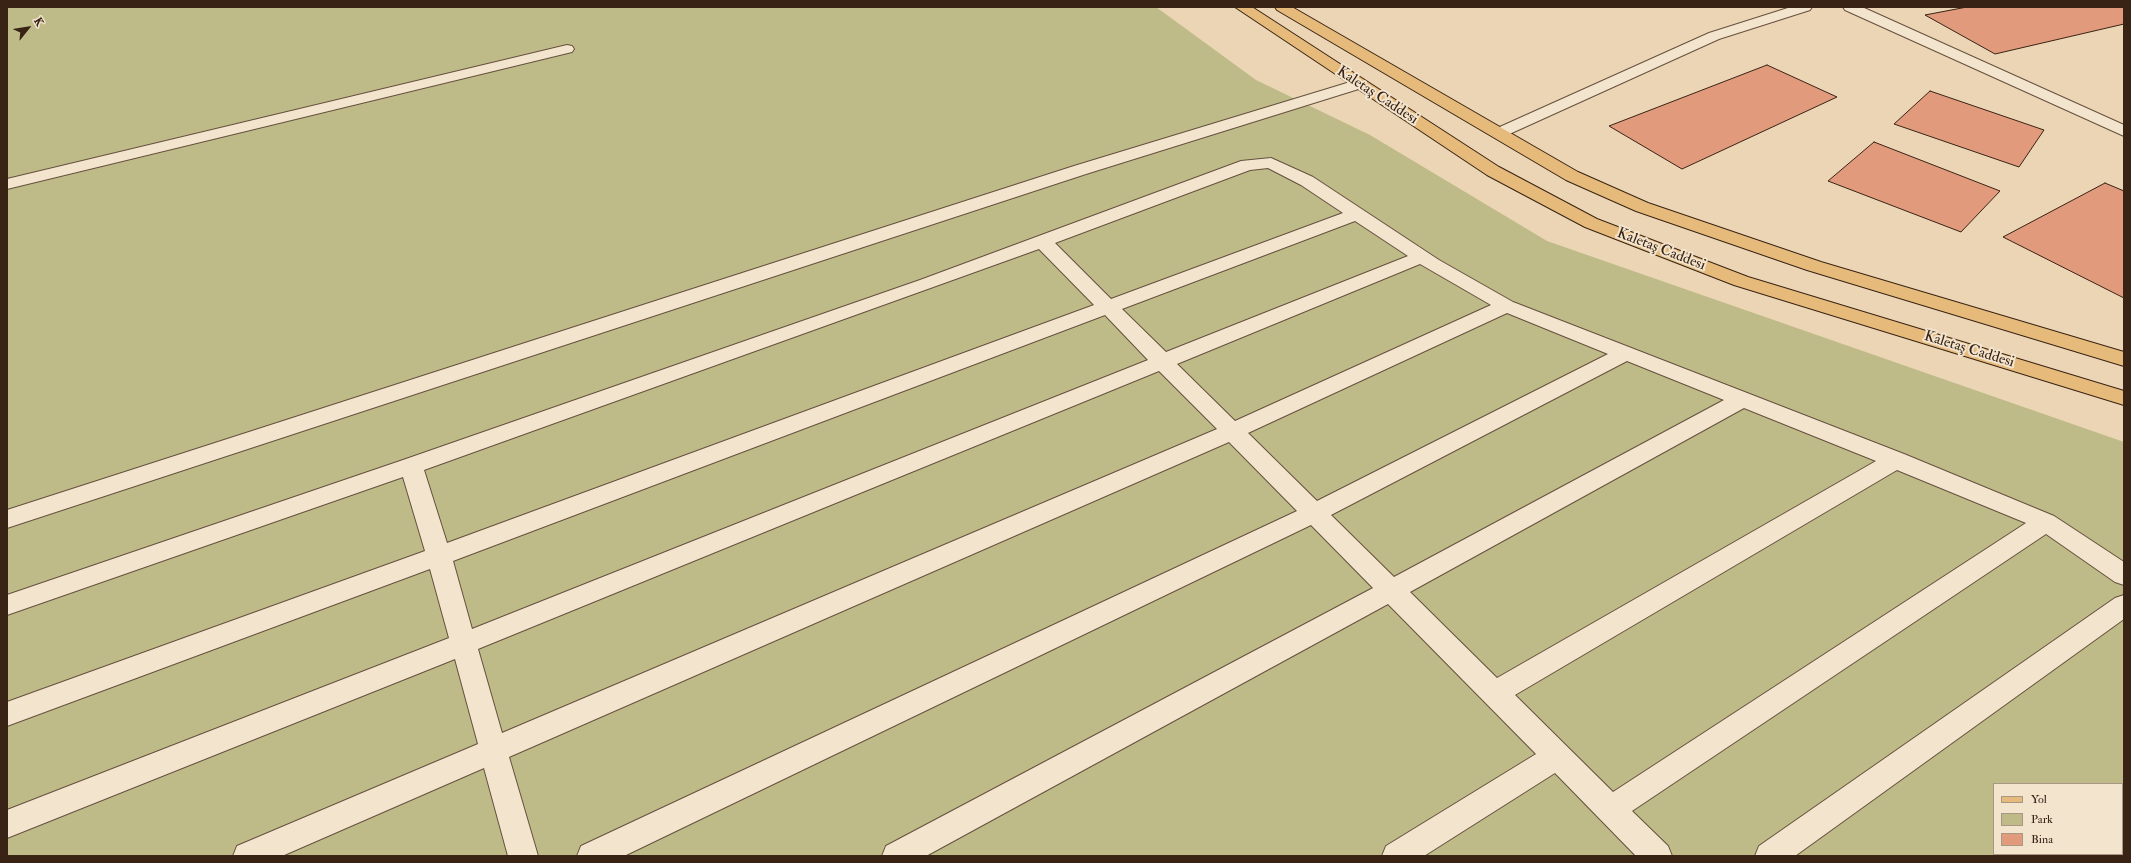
<!DOCTYPE html>
<html>
<head>
<meta charset="utf-8">
<style>
	body { margin:0 }
	#map { position:relative; width:2131px; height:863px; overflow:hidden; background:#ecd5b4; font-family:"IM FELL Double Pica",serif }
	canvas { display:block }
	.frame { position:absolute; inset:0; border:8px solid #382315; pointer-events:none }
	.legend { position:absolute; left:1993px; top:783px; width:130px; height:72px; box-sizing:border-box; background:#f3e4ce; border:1px solid #a89784; margin:0; padding:5px 7px; list-style:none; font-size:12px; color:#382315 }
	.legend li { display:flex; align-items:center; gap:8px; height:20px }
	.legend b { width:20px; border:1px solid #a89784 }
	.north { position:absolute; left:8px; top:8px; width:40px; height:40px; -webkit-text-stroke:3px #f3e4ce; paint-order:stroke; rotate:60deg; font-size:11px; font-weight:700; line-height:16px; text-align:center; color:#382315 }
	.north::after { content:''; display:block; margin:auto; width:14px; height:18px; background:#382315; clip-path:polygon(50% 0,100% 100%,50% 72%,0 100%) }
</style>
</head>
<body>
<div id="map">
<canvas width="2131" height="863"></canvas>
<div class="frame"></div>
<ul class="legend">
<li><b style="height:5px;background:#e6ba7a"></b>Yol</li>
<li><b style="height:11px;background:#bebb89"></b>Park</li>
<li><b style="height:11px;background:#e19a7b"></b>Bina</li>
</ul>
<div class="north">K</div>
</div>
<script>
const ctx = document.querySelector('canvas').getContext('2d');
ctx.lineJoin = 'round';
function paint(path, color) { ctx.fillStyle = color; ctx.fill(path, 'evenodd'); }
const poly = rows => new Path2D(rows.map(r => 'M' + r).join(''));
function stroke(path, color, width, dash) { ctx.strokeStyle = color; ctx.lineWidth = width; ctx.lineCap = dash ? 'butt' : 'round'; ctx.setLineDash(dash || []); ctx.stroke(path); }
function label(font, color, halo, rows, align = 'center') {
  ctx.font = font + ' "IM FELL Double Pica",serif'; ctx.lineWidth = 4; ctx.setLineDash([]); ctx.textBaseline = 'middle'; ctx.strokeStyle = halo; ctx.fillStyle = color; for (const [text, x, y, turn = 0] of rows) {
    ctx.save(); ctx.translate(x, y); ctx.rotate((+turn || 0) * Math.PI / 180); ctx.textAlign = isNaN(turn) ? turn : align; if (halo) ctx.strokeText(text, 0, 0); ctx.fillText(text, 0, 0); ctx.restore();
  }
}
const green = poly([
	[7,7,1156,7,1256,80,1370,135,1547,241,2124,442,2124,856,7,856],
	[1994,784,2122,784,2122,854,1994,854]
]);
const building = poly([
	[1967,7,2124,7,2124,24,1995,54,1925,15,1967,7],
	[1767,65,1837,97,1682,169,1609,126,1767,65],
	[1930,91,2044,130,2019,167,1894,124,1930,91],
	[1874,142,2000,191,1961,232,1828,181,1874,142],
	[2105,183,2124,191,2124,298,2003,237,2105,183]
]);
const minor = poly([
	[1791,7,1812,7,1810,10,1719,39,1505,136,1499,138,1493,136,1491,133,1493,130,1709,33,1791,7],
	[1843,7,1862,7,2124,125,2124,136,1845,10,1843,7],
	[567,45,572,46,574,49,572,52,7,189,7,179,567,45],
	[1360,79,1365,81,1368,84,1365,87,1086,174,7,528,7,510,1074,166,1360,79],
	[1271,158,1313,177,1439,260,1513,302,1904,454,2054,516,2124,562,2124,585,2115,582,2046,534,1632,811,1668,846,1672,856,1636,856,1555,773,1424,856,1382,856,1386,846,1536,754,1388,604,926,856,882,856,886,846,1373,588,1311,525,624,856,577,856,581,846,1297,511,1229,442,509,757,538,856,508,856,484,768,282,856,233,856,237,846,478,744,455,659,7,838,7,810,449,638,430,569,7,726,7,702,425,551,403,477,7,615,7,595,403,460,920,280,1241,161,1271,158],
	[1268,168,1301,185,1343,213,1111,299,1055,243,1250,170,1268,168],
	[1355,221,1408,256,1166,352,1122,309,1355,221],
	[1039,249,1094,305,447,543,424,470,1039,249],
	[1420,264,1491,305,1235,421,1177,364,1420,264],
	[1507,313,1608,354,1317,501,1248,433,1507,313],
	[1105,315,1148,360,472,629,453,561,1105,315],
	[1627,361,1724,400,1394,577,1331,515,1627,361],
	[1159,371,1217,429,502,733,478,649,1159,371],
	[1744,408,1876,461,1497,678,1410,592,1744,408],
	[1897,470,2026,523,1613,792,1515,695,1897,470],
	[2124,595,2124,619,1795,856,1755,856,1759,846,2115,598,2124,595],
	[2124,800,2124,828,2122,829,2122,801,2124,800],
	[2063,854,2094,854,2093,856,2062,856,2063,854]
]);
const major = poly([
	[1235,7,1252,7,1499,167,1597,219,1748,277,2124,391,2124,405,1734,285,1585,227,1487,175,1235,7],
	[1275,7,1292,7,1578,172,1648,203,1821,262,2124,352,2124,366,1807,270,1636,211,1566,180,1277,10,1275,7]
]);
const streetNames = [
	["Kaletaş Caddesi",1377,96,33],
	["Kaletaş Caddesi",1661,250,21],
	["Kaletaş Caddesi",1969,350,17]
];
paint(green, '#bebb89');
paint(building, '#e19a7b');
stroke(building, '#382315', 1);
stroke(minor, '#65503d', 2);
stroke(major, '#382315', 2);
paint(minor, '#f3e4ce');
paint(major, '#e6ba7a');
label('15px', '#382315', '#f3e4ce', streetNames);
</script>
</body>
</html>
